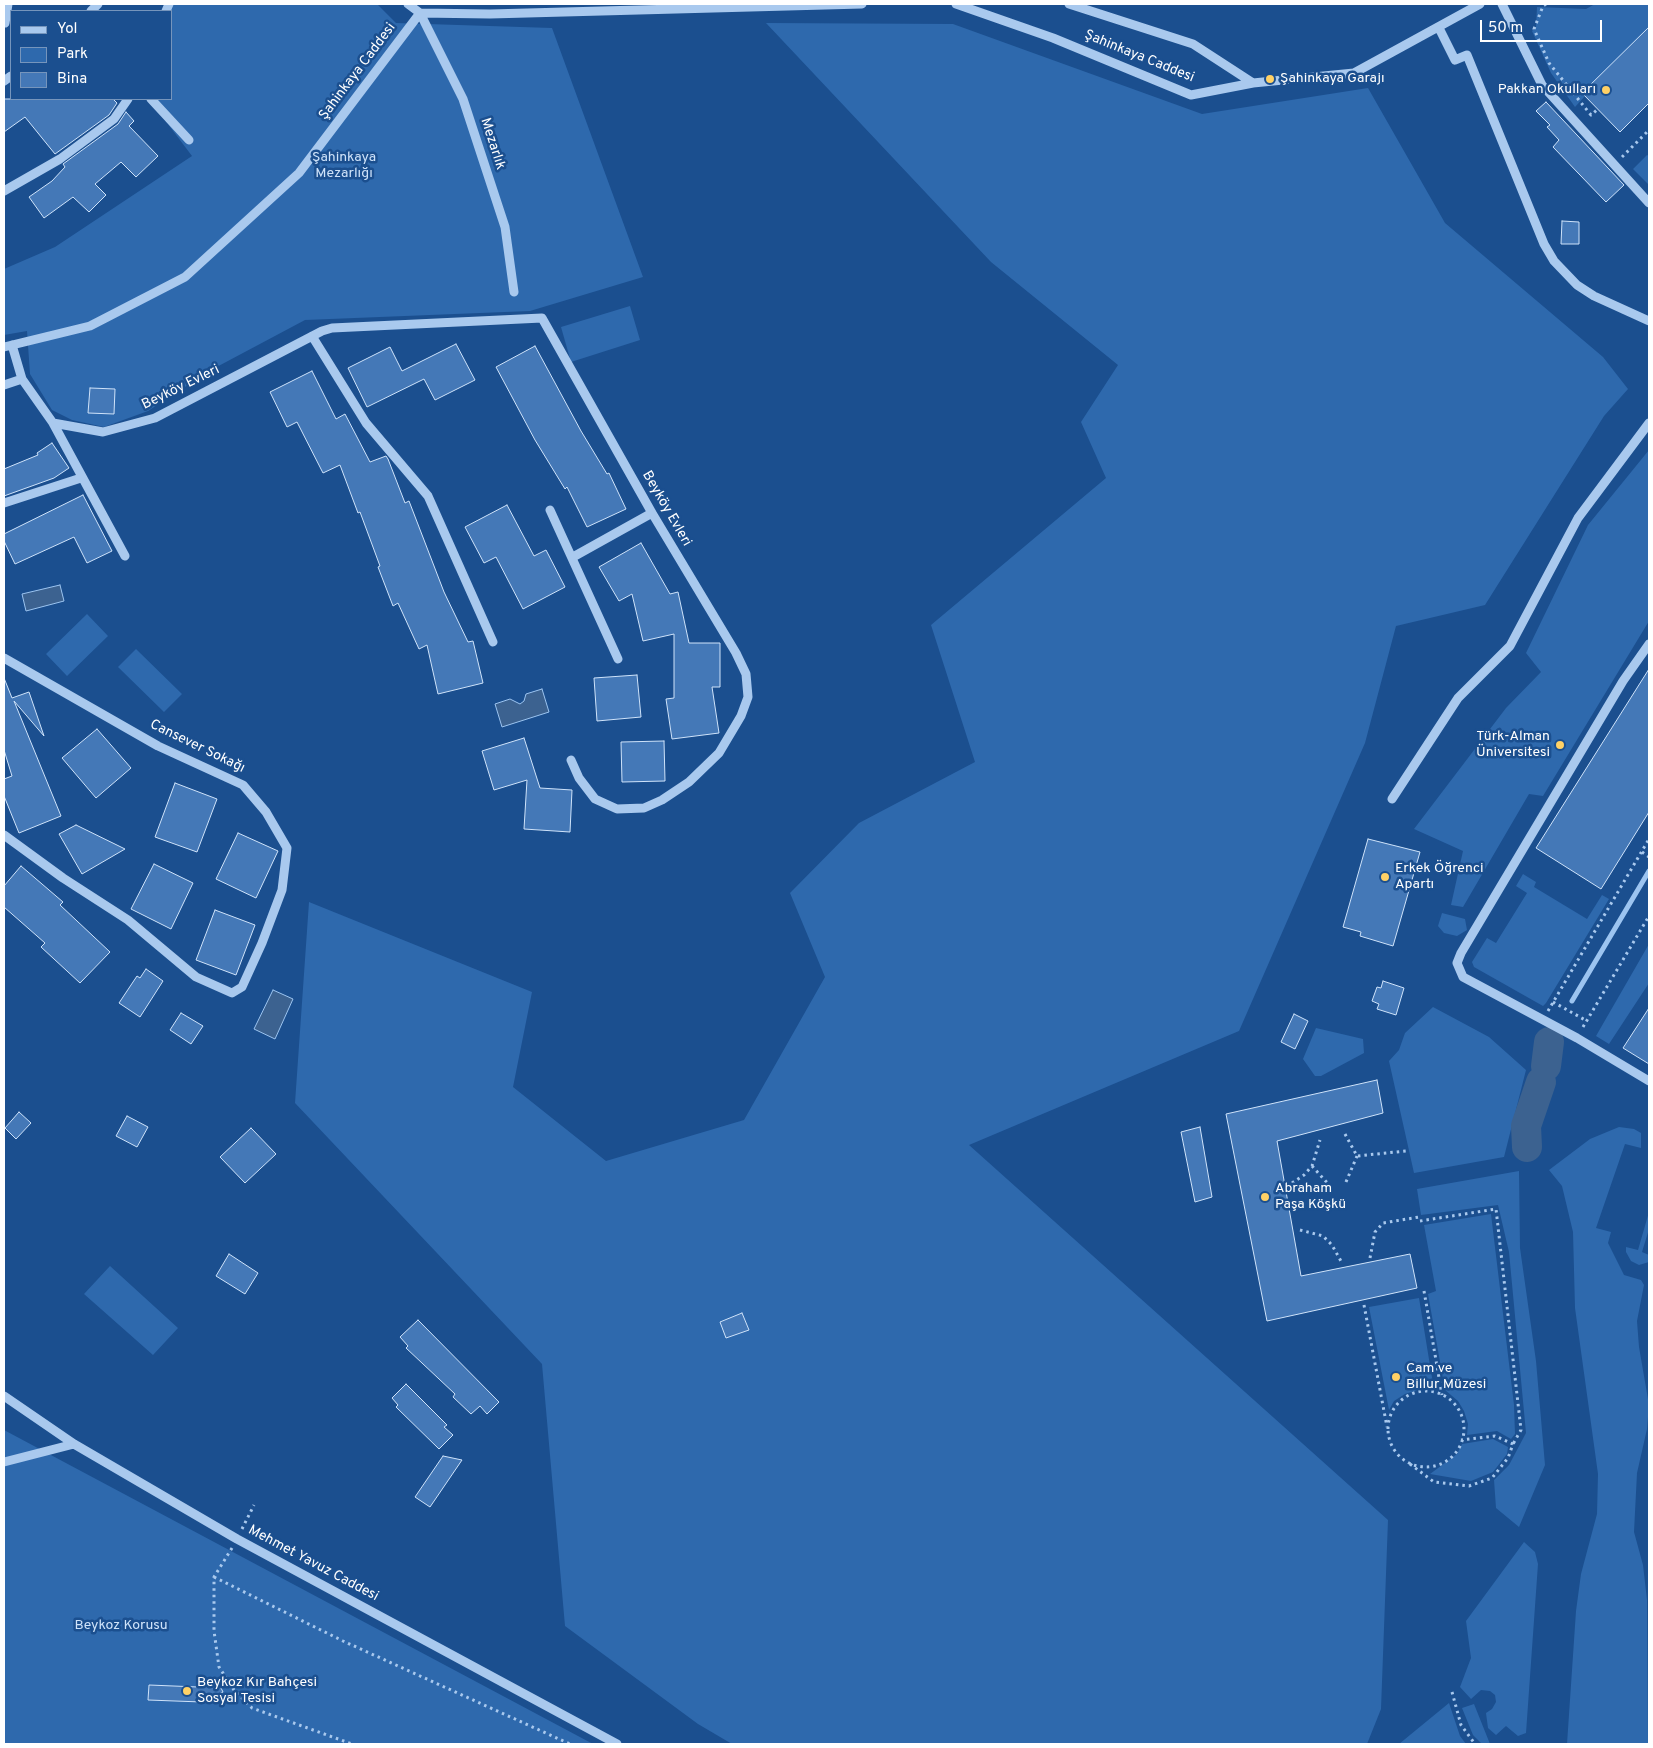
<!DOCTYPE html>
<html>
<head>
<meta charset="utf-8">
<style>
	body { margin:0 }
	#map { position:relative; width:1653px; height:1748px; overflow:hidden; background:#1b4f8f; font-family:Overpass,sans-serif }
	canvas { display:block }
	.frame { position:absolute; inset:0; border:5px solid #fff; pointer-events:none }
	.legend { position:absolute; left:10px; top:10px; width:162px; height:90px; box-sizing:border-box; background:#1b4f8f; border:1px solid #7695bc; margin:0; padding:6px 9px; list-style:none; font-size:15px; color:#fff }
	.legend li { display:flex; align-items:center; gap:10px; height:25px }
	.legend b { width:25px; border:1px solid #7695bc }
	.scale { position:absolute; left:1480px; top:20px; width:122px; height:22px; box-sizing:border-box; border:2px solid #fff; border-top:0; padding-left:6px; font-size:15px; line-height:18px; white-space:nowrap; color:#fff; -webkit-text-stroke:4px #1b4f8f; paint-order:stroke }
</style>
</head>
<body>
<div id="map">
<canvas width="1653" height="1748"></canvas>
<div class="frame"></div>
<ul class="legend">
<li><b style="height:6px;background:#a9c9ee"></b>Yol</li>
<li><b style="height:14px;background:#2e69ad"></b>Park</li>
<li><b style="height:14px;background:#4478b7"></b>Bina</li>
</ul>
<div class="scale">50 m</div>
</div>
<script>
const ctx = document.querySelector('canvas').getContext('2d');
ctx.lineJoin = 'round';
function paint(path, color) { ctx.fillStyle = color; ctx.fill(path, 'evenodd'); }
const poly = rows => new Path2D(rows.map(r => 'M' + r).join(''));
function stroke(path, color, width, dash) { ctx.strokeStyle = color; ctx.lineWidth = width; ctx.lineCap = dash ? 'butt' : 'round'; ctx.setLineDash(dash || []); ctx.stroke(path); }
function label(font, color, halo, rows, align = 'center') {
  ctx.font = font + ' Overpass,sans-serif'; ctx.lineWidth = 5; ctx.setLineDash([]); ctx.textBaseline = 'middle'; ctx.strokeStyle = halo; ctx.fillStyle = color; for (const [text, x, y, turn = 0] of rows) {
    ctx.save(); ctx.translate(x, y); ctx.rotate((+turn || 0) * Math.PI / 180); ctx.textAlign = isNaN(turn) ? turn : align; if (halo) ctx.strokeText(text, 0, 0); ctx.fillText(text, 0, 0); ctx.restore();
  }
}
const green = poly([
	[173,4,377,4,396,23,552,28,643,277,530,311,305,320,211,370,148,411,104,427,72,420,52,410,30,374,27,331,4,335,4,269,55,247,192,156,149,99,171,99,171,11,169,11],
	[1595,4,1649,4,1649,27,1583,93,1585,96,1575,107,1551,73,1532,31,1536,27,1537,7,1586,9],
	[766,23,953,24,1202,114,1368,88,1445,223,1603,357,1628,389,1604,416,1485,605,1396,626,1365,743,1239,1031,969,1145,1388,1520,1381,1709,1367,1744,732,1744,698,1724,565,1626,542,1364,295,1103,309,902,532,992,513,1087,606,1161,744,1120,825,977,790,893,859,823,975,762,931,625,1106,478,1081,422,1118,365,991,262],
	[1647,155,1649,156,1649,185,1633,169],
	[630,306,640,340,571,362,561,327],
	[1649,450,1649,621,1543,796,1529,794,1463,907,1451,905,1463,851,1414,829,1506,708,1541,672,1526,653,1588,525],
	[87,614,108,636,67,676,46,654],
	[136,649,182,694,164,712,118,667],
	[1523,874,1536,882,1534,887,1587,919,1602,895,1609,899,1546,1003,1543,1006,1474,967,1472,962,1487,938,1496,943,1527,893,1516,886],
	[1442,913,1465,919,1467,930,1457,936,1444,933,1438,926],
	[1649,944,1649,983,1609,1044,1596,1036],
	[1433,1007,1489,1037,1526,1070,1504,1157,1414,1173,1389,1061,1399,1050,1405,1033],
	[1316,1028,1363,1039,1364,1053,1321,1076,1315,1076,1303,1059],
	[1619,1127,1634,1129,1641,1133,1641,1148,1625,1144,1596,1228,1611,1232,1608,1243,1624,1275,1641,1280,1644,1285,1637,1321,1639,1347,1649,1405,1647,1429,1637,1473,1634,1532,1643,1565,1647,1600,1648,1744,1567,1744,1576,1611,1581,1574,1597,1514,1598,1474,1575,1308,1573,1232,1562,1186,1549,1170,1590,1139],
	[1519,1171,1520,1248,1536,1361,1545,1465,1519,1527,1496,1508,1494,1480,1509,1465,1526,1433,1509,1252,1498,1205,1421,1215,1417,1189],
	[1649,1212,1649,1229,1642,1252,1649,1255,1649,1262,1639,1265,1631,1261,1626,1252,1626,1247,1638,1250],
	[1491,1214,1514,1405,1515,1434,1511,1439,1497,1431,1467,1435,1468,1424,1464,1411,1458,1401,1445,1390,1428,1294,1436,1291,1424,1225],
	[110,1266,178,1328,153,1355,84,1294],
	[1419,1298,1434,1390,1421,1389,1405,1394,1394,1401,1389,1410,1369,1307],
	[4,1430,593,1744,4,1744],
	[1493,1439,1508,1447,1507,1454,1493,1472,1471,1481,1430,1474,1457,1454,1462,1444],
	[1524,1542,1535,1552,1538,1564,1526,1733,1518,1736,1506,1726,1496,1735,1488,1728,1486,1713,1492,1709,1496,1702,1495,1695,1490,1691,1481,1690,1471,1699,1460,1687,1471,1658,1466,1621],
	[1449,1703,1460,1736,1466,1744,1399,1744],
	[1474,1704,1490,1744,1482,1744,1473,1735,1462,1708]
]);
const water = poly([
	[60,585,64,601,26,611,22,594,60,585],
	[542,689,549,712,502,727,495,704,510,699,520,704,524,701,526,694,542,689],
	[273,990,293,999,275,1039,254,1029,273,990]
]);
const stream = poly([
	[1572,1001,1649,871]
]);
const river = poly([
	[1546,1066,1549,1042],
	[1527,1147,1526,1126,1541,1082]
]);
const building = poly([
	[1649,27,1649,103,1620,132,1582,93,1649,27],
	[4,99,113,99,117,103,109,115,55,154,25,117,4,132,4,99],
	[1546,102,1624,185,1606,202,1553,147,1559,140,1547,127,1550,125,1536,111,1546,102],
	[126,112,134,121,129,126,158,156,136,177,121,162,95,184,106,195,89,212,73,197,44,218,29,197,52,181,65,167,63,164,118,124,126,112],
	[1562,221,1579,222,1579,244,1561,244,1562,221],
	[456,344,475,380,435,400,424,379,367,407,348,368,390,347,402,371,456,344],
	[535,346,581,431,607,474,609,473,626,509,587,527,567,487,565,489,535,440,496,367,535,346],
	[312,371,336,419,345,414,370,462,386,456,388,459,405,503,409,501,444,592,468,642,473,641,483,683,438,694,427,645,419,649,398,603,393,606,378,567,380,566,360,512,358,513,340,465,323,473,297,422,287,427,270,392,312,371],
	[90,388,115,389,114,414,88,413,90,388],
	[52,443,69,468,54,478,4,496,4,469,38,455,37,453,52,443],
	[83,495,112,551,87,563,74,537,15,564,4,541,4,534,83,495],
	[507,505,534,556,546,550,565,587,523,609,496,557,484,563,465,527,507,505],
	[641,543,670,594,678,592,689,643,720,643,720,687,712,687,719,733,672,739,666,699,674,698,674,634,643,641,632,594,619,601,599,567,641,543],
	[1649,669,1649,812,1601,889,1536,848,1649,669],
	[637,675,641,717,597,721,594,678,637,675],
	[4,678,12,698,29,692,44,736,14,701,61,816,19,833,4,796,4,779,12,776,4,750,4,678],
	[97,729,131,768,96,798,62,758,97,729],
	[524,738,540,788,572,790,570,832,524,829,527,780,494,790,482,751,524,738],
	[664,741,665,781,622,782,621,742,664,741],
	[175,783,217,799,197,852,155,837,175,783],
	[76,825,125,849,82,874,59,834,76,825],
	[238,833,278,851,256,898,216,879,238,833],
	[1368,839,1420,852,1393,946,1360,936,1361,932,1343,927,1368,839],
	[154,864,193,883,171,929,131,909,154,864],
	[21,866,63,902,60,905,110,952,80,983,41,947,45,943,4,907,4,886,21,866],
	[215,910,255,925,236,975,196,960,215,910],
	[146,969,163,981,140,1017,119,1003,137,976,140,978,146,969],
	[1383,981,1404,988,1396,1015,1377,1009,1379,1004,1372,1001,1377,987,1381,988,1383,981],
	[1649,1008,1649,1064,1623,1048,1649,1008],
	[181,1013,203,1026,191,1044,170,1030,181,1013],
	[1294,1014,1308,1021,1295,1049,1281,1042,1294,1014],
	[1377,1080,1383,1113,1277,1141,1301,1276,1410,1254,1417,1288,1267,1321,1226,1114,1377,1080],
	[19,1112,31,1123,16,1139,5,1128,19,1112],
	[127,1116,148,1127,137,1147,116,1136,127,1116],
	[1200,1127,1212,1197,1195,1202,1181,1132,1200,1127],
	[251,1128,276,1154,245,1183,220,1157,251,1128],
	[229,1254,258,1273,245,1294,216,1276,229,1254],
	[742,1313,749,1330,726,1338,720,1322,742,1313],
	[418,1320,499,1402,487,1414,480,1406,471,1414,453,1397,455,1394,406,1348,408,1346,400,1337,418,1320],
	[406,1384,447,1425,444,1427,453,1435,439,1449,396,1407,398,1405,392,1398,406,1384],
	[443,1456,462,1460,430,1507,415,1497,443,1456],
	[216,1678,223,1692,202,1702,148,1700,149,1685,198,1687,216,1678]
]);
const path = poly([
	[1546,4,1543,6,1534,29,1549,63,1591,115,1598,109],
	[1622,157,1649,130],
	[1642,852,1649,857],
	[1553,1002,1587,1021],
	[1548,1011,1649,839],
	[1583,1027,1649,916],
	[1345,1134,1357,1156,1406,1151],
	[1312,1166,1330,1186],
	[1346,1182,1357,1156],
	[1292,1183,1304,1175,1312,1166,1320,1140],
	[1420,1221,1496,1209,1521,1430,1513,1444],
	[1300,1230,1323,1236,1332,1245,1342,1263],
	[1370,1258,1375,1232,1383,1223,1419,1217],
	[1424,1291,1442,1395],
	[1364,1305,1387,1427],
	'1388 1429a38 38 0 1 1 76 0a38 38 0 1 1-76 0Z',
	[1410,1464,1434,1482,1469,1486,1492,1478,1508,1458,1513,1444,1495,1436,1461,1440],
	[242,1529,254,1505],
	[232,1548,214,1577,214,1631,219,1667,234,1690,252,1708,352,1744],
	[214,1577,343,1641,570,1744],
	[1452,1692,1461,1725,1475,1744]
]);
const minor = poly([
	[408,4,420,13,463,99,505,227,514,292],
	[956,4,1053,38,1191,95,1253,83,1354,73,1480,4],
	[1069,4,1193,44,1253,83],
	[1502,4,1542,85,1649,203],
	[91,11,98,4],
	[166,11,169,4],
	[5,23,8,4],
	[1439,28,1455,60,1467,55,1544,244,1554,261,1577,285,1594,296,1649,321],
	[4,81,11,76],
	[151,99,189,140],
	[4,191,60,159,114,119,128,99],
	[312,336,366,423,428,496,493,642],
	[12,345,22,379,53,423,125,556],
	[4,347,90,326,185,277,299,173,420,13,490,14,862,4],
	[4,385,22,379],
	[53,423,103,432,155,418,322,331,332,328,542,318,652,513,736,653,746,674,748,697,741,716,719,753,689,782,662,800,644,808,617,809,595,799,579,778,571,760],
	[4,503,81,478],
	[550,510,618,659],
	[573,557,652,513],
	[1649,644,1623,681,1461,953,1457,963,1463,977,1577,1038,1649,1081],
	[4,658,158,746,243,785,266,812,287,848,282,890,262,943,242,987,232,993,196,977,128,920,63,878,4,835],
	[1392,799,1458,698,1510,646,1578,518,1649,423],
	[4,1396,74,1444,237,1539,617,1744],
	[4,1462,74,1444]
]);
const markers = [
	[1270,79,5,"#ffd166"],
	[1606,90,5,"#ffd166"],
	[1560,745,5,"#ffd166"],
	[1385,877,5,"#ffd166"],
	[1265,1197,5,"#ffd166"],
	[1396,1377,5,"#ffd166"],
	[187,1691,5,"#ffd166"]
];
const streetNames = [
	["Şahinkaya Caddesi",1139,57,22],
	["Şahinkaya Caddesi",358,72,-53],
	["Mezarlık",492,144,72],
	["Beyköy Evleri",181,388,-26],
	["Beyköy Evleri",666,509,60],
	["Cansever Sokağı",197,747,26],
	["Mehmet Yavuz Caddesi",313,1564,28]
];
const poiNames = [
	["Şahinkaya Garajı",1280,79],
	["Pakkan Okulları",1596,90,"right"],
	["Türk-Alman",1550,737,"right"],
	["Üniversitesi",1550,753,"right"],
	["Erkek Öğrenci",1395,869],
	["Apartı",1395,885],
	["Abraham",1275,1189],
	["Paşa Köşkü",1275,1205],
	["Cam ve",1406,1369],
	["Billur Müzesi",1406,1385],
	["Beykoz Kır Bahçesi",197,1683],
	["Sosyal Tesisi",197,1699]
];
const parkNames = [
	["Şahinkaya",344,158],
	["Mezarlığı",344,174],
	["Beykoz Korusu",121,1626]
];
paint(green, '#2e69ad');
paint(water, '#3c6290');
stroke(water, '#9cc4f0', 1);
stroke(stream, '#9cc4f0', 5);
stroke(river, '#3c6290', 30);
paint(building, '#4478b7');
stroke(building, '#cfe3fa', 1);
stroke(path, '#a9c9ee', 3, [2.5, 4]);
stroke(minor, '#a9c9ee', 9);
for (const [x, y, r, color] of markers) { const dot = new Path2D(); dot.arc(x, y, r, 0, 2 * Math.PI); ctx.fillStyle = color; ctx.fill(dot); stroke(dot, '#1b4f8f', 2); }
label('14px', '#fff', '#1b4f8f', streetNames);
label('14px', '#fff', '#1b4f8f', poiNames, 'left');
label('14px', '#cfe3fa', '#1b4f8f', parkNames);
</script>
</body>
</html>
